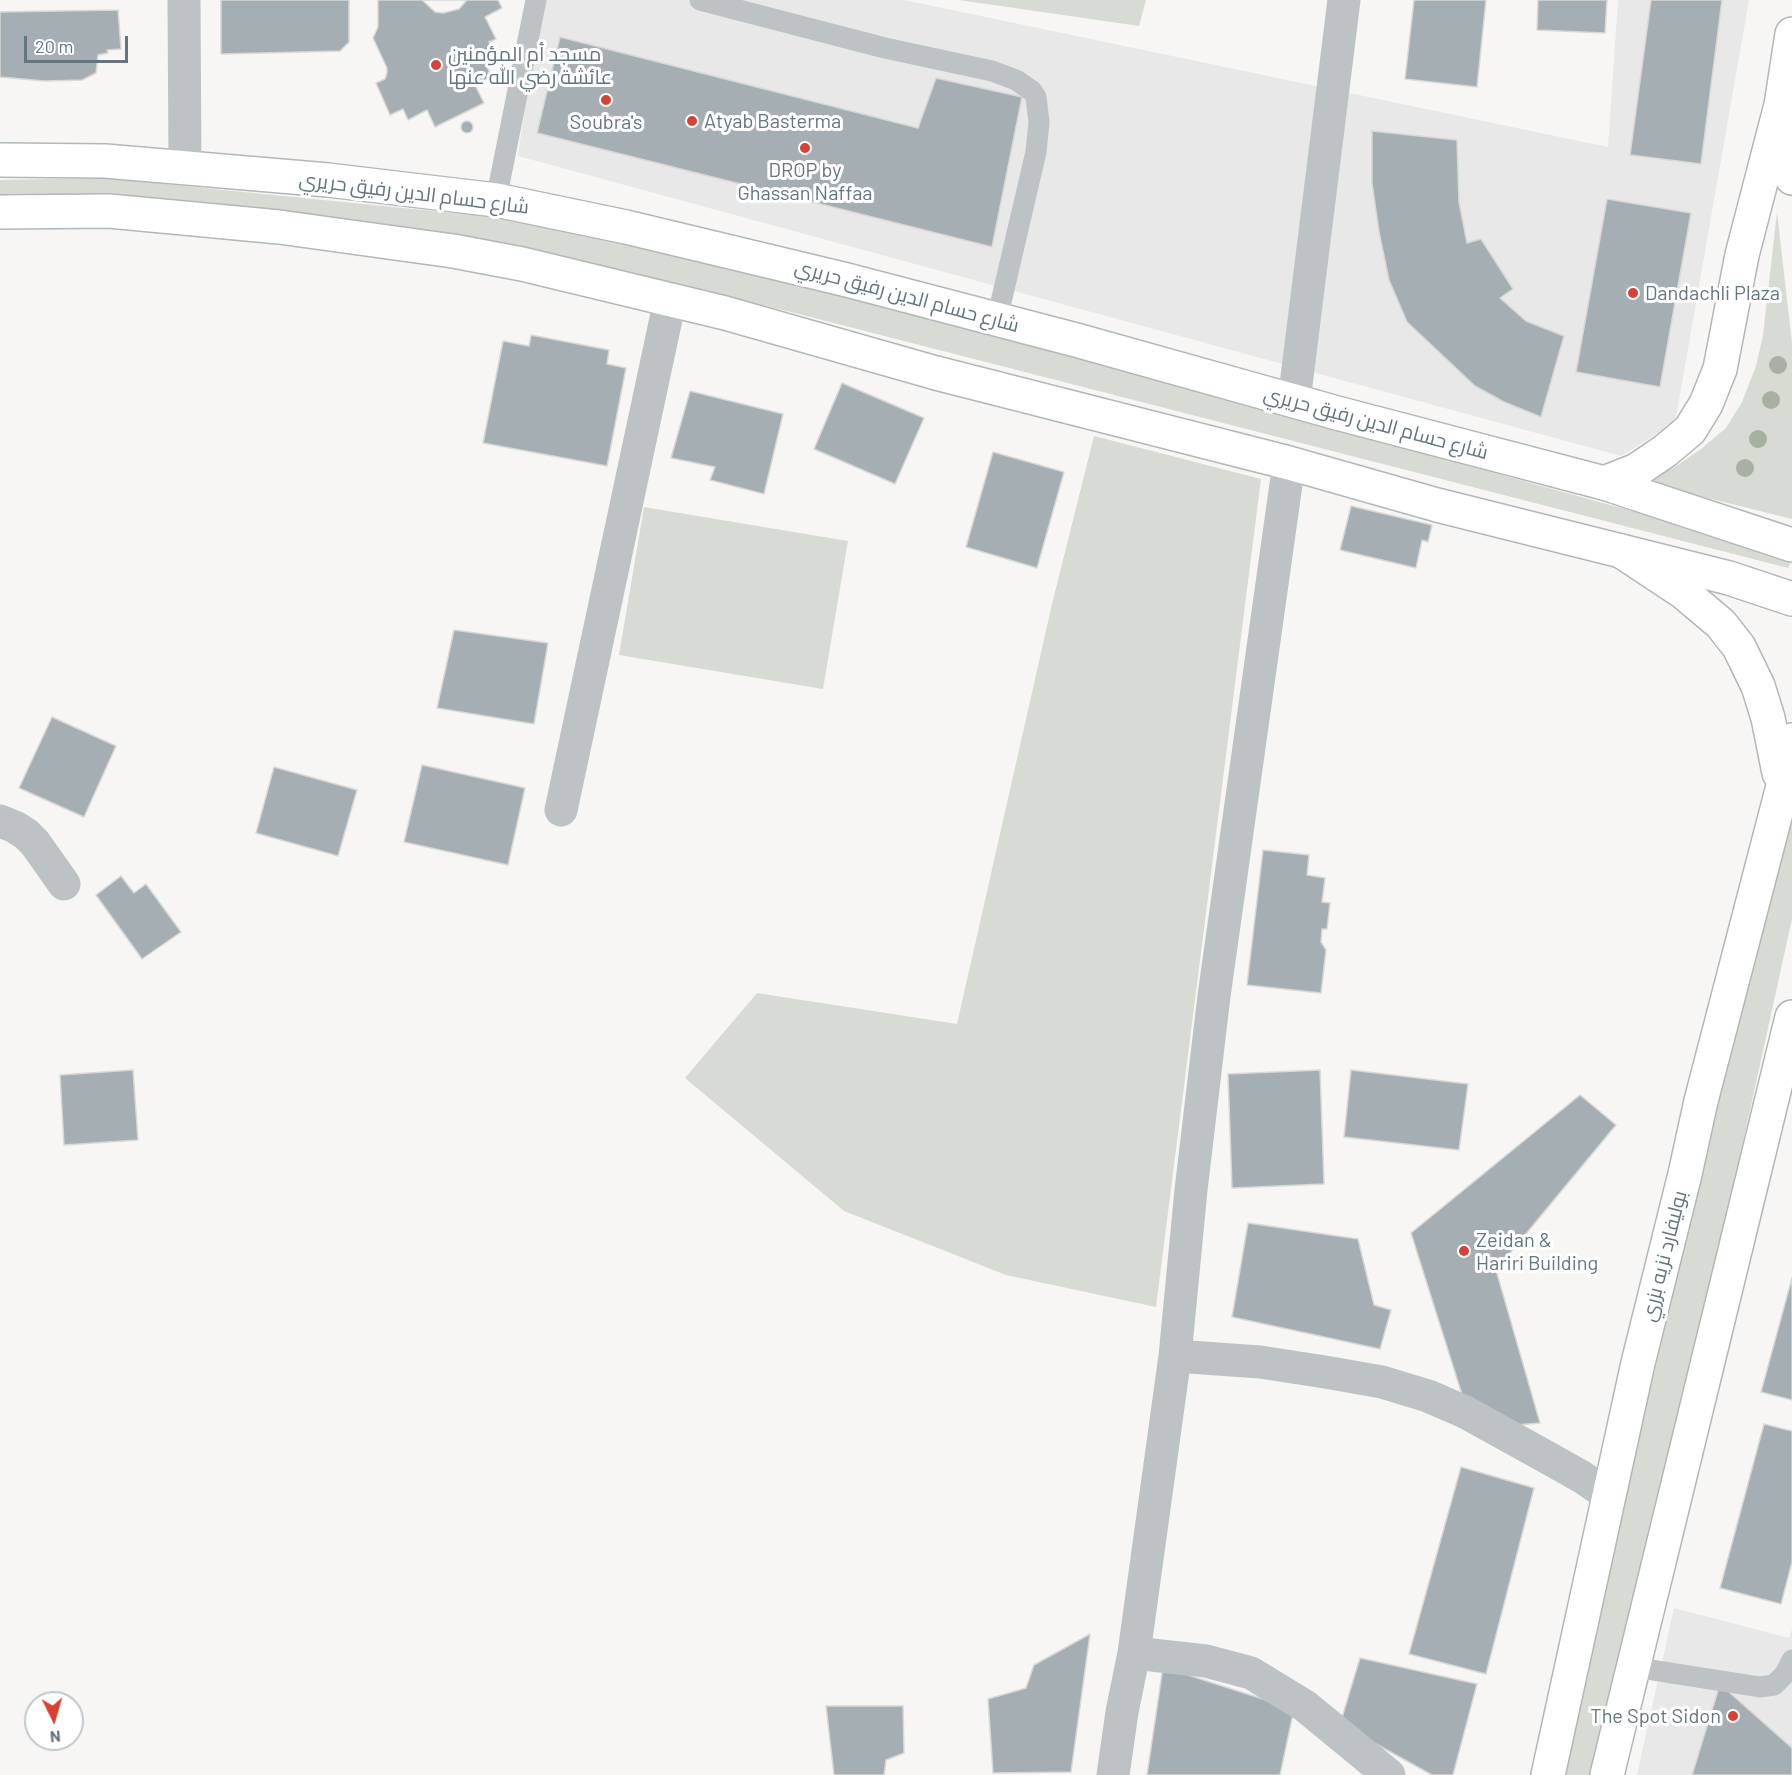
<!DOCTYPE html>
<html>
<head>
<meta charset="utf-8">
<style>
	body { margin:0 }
	#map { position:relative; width:1792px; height:1775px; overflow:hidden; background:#f7f6f4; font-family:Barlow,sans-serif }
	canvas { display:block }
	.north { position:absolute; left:24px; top:1691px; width:60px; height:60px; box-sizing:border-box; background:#fff; border:2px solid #c1c8cb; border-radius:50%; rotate:175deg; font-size:16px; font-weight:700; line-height:24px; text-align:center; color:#63757d }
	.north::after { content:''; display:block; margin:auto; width:21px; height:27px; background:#da4130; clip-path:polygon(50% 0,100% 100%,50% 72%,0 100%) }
	.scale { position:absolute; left:24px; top:36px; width:104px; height:27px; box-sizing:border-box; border:3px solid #63757d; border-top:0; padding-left:8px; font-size:18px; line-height:21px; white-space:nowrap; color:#63757d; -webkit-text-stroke:4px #fff; paint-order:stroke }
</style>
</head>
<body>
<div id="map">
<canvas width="1792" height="1775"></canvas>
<div class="north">N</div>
<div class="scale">20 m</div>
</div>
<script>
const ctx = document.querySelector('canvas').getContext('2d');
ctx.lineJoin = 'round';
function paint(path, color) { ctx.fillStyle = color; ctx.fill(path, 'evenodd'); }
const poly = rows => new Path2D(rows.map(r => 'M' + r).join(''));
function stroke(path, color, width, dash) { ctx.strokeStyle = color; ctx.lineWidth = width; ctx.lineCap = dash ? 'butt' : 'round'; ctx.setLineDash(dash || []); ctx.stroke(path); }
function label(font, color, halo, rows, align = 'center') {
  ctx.font = font + ' Barlow,Cairo,sans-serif'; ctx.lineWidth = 6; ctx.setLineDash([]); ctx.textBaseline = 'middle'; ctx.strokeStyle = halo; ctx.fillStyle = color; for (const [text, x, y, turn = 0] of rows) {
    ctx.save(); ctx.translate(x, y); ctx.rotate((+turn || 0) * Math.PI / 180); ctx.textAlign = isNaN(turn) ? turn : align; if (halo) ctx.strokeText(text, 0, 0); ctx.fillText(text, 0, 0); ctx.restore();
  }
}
const built = poly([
	[540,0,904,0,1608,147,1618,0,1749,0,1675,423,1621,456,518,156],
	[1674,1608,1789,1638,1792,1629,1792,1775,1637,1775]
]);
const green = poly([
	[959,0,1146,0,1139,26],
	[104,178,493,217,793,280,1792,555,1792,558,1788,568,787,311,489,242,0,202,0,180],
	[1777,212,1792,343,1792,519,1639,481,1673,468,1701,449,1726,428,1742,402,1756,366,1763,335],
	[1094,436,1261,479,1156,1307,1006,1275,844,1211,685,1078,757,993,957,1024,1052,604],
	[644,507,848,541,823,689,619,655],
	[1792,796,1792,919,1736,1174,1590,1775,1560,1775,1683,1249]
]);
const building = poly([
	[221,0,349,0,349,42,340,51,221,54,221,0],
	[378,0,498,0,502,8,485,17,496,39,489,42,497,57,485,63,492,77,475,85,484,103,435,127,427,110,408,120,403,109,390,115,376,83,385,79,387,73,387,68,373,38,378,27,378,0],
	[467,0,459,9,443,13,435,12,422,0,467,0],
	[1414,0,1486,0,1477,87,1405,79,1414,0],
	[1538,0,1607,0,1605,33,1537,30,1538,0],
	[1651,0,1722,0,1701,164,1630,155,1651,0],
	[118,10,121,49,107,50,108,53,98,55,96,73,82,80,45,81,0,77,0,12,118,10],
	[560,37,918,128,936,78,1022,97,992,247,537,133,560,37],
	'461 127a6 6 0 1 1 12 0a6 6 0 1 1-12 0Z',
	[1372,131,1457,140,1459,202,1467,243,1481,239,1513,289,1500,298,1526,321,1564,336,1541,417,1504,402,1475,386,1407,322,1389,280,1379,232,1372,183,1372,131],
	[1607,199,1691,213,1660,387,1576,372,1607,199],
	[531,335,609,350,607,364,626,368,607,466,483,443,503,341,529,346,531,335],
	[842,383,924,418,895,484,814,449,842,383],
	[690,391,783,414,764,494,710,480,715,467,671,458,690,391],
	[993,452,1064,472,1037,568,966,547,993,452],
	[1351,506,1432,525,1428,542,1422,540,1416,568,1340,550,1351,506],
	[454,630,548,643,534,724,437,708,454,630],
	[52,717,116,746,84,817,19,788,52,717],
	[422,765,525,788,508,865,404,842,422,765],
	[274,767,357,790,338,856,256,833,274,767],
	[1263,850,1309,855,1307,875,1325,878,1322,902,1330,903,1327,929,1322,929,1321,942,1326,950,1321,993,1247,985,1263,850],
	[121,876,134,893,146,884,181,932,142,959,96,895,121,876],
	[133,1070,138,1140,64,1145,60,1075,133,1070],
	[1320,1070,1324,1184,1232,1188,1228,1074,1320,1070],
	[1351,1070,1468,1084,1459,1150,1344,1137,1351,1070],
	[1580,1095,1616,1125,1496,1270,1540,1423,1504,1426,1465,1404,1411,1233,1580,1095],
	[1248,1223,1358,1239,1374,1305,1391,1310,1380,1349,1232,1317,1248,1223],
	[1792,1278,1792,1400,1761,1392,1792,1278],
	[1764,1424,1792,1431,1792,1562,1781,1604,1720,1588,1764,1424],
	[1461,1467,1534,1488,1486,1674,1409,1654,1461,1467],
	[1090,1634,1071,1772,993,1773,988,1699,1026,1688,1034,1665,1090,1634],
	[1360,1658,1477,1684,1453,1775,1432,1775,1340,1724,1360,1658],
	[1163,1667,1294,1709,1280,1775,1147,1775,1163,1667],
	[1720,1684,1792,1748,1792,1775,1692,1775,1720,1684],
	[826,1706,903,1706,904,1753,886,1760,884,1775,834,1775,826,1706]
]);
const service = poly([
	[700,0,885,48,992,71,1016,80,1032,91,1036,97,1039,122,1036,152,997,319],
	[496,200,536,0],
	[1633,1667,1760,1687,1774,1685,1785,1674,1792,1660]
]);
const minor = poly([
	[184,0,185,167],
	[1294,401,1344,0],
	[561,810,670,300],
	[0,821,15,827,26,834,35,843,64,884],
	[1175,1356,1260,1362,1325,1372,1382,1382,1428,1396,1465,1412,1541,1454,1582,1477,1608,1495],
	[1134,1653,1206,1661,1251,1673,1305,1706,1389,1775],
	[1113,1775,1122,1712,1134,1653,1175,1356,1191,1190,1214,996,1289,463]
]);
const primary = poly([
	[0,160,105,161,328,180,496,200,626,227,847,280,1076,340,1337,413,1604,483,1792,545],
	[0,212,109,211,279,227,453,251,522,264,725,313,936,373,1289,463,1437,505,1729,578,1792,599]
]);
const trunk = poly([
	[1792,34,1781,105,1792,178],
	[1604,483,1637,470,1665,451,1690,430,1706,404,1720,369,1742,255,1781,105],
	[1621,551,1683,592,1721,624,1739,647,1758,686,1768,718,1779,773],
	[1548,1775,1638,1363,1685,1174,1701,1101,1782,790,1792,740],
	[1607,1775,1792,1017]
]);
const trees = [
	[1778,365],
	[1771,400],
	[1758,439],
	[1745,468]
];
const markers = [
	[436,65,6,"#da4130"],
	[606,100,6,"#da4130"],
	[692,121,6,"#da4130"],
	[805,148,6,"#da4130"],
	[1633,293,6,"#da4130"],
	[1464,1251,6,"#da4130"],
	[1733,1716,6,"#da4130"]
];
const poiNames = [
	["مسجد أم المؤمنين",448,54],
	["عائشة رضي الله عنها",448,77],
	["Atyab Basterma",704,121],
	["Soubra's",606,122,"center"],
	["DROP by",805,170,"center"],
	["Ghassan Naffaa",805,193,"center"],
	["Dandachli Plaza",1645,293],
	["Zeidan &",1476,1240],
	["Hariri Building",1476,1263],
	["The Spot Sidon",1721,1716,"right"]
];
const streetNames = [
	["شارع حسام الدين رفيق حريري",414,193,7],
	["شارع حسام الدين رفيق حريري",907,296,15],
	["شارع حسام الدين رفيق حريري",1376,423,15],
	["بوليفارد نزيه بزري",1664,1256,-76]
];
paint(built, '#e7e8e7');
paint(green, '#d7dbd3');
paint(building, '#a5afb3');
stroke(building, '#d8d8d6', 1.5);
stroke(primary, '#b1b7ba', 36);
stroke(trunk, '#b1b6b8', 36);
stroke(service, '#bdc3c5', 21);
stroke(minor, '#bdc3c5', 33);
stroke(primary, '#fff', 33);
stroke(trunk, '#fff', 33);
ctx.fillStyle = '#a8b0a4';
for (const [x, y] of trees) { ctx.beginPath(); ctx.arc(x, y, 9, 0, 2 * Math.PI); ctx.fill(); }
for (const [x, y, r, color] of markers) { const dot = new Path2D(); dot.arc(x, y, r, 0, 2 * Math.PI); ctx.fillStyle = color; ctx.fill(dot); stroke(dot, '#fff', 2); }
label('20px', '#63757d', '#fff', poiNames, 'left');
label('20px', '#63757d', '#fff', streetNames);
</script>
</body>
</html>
